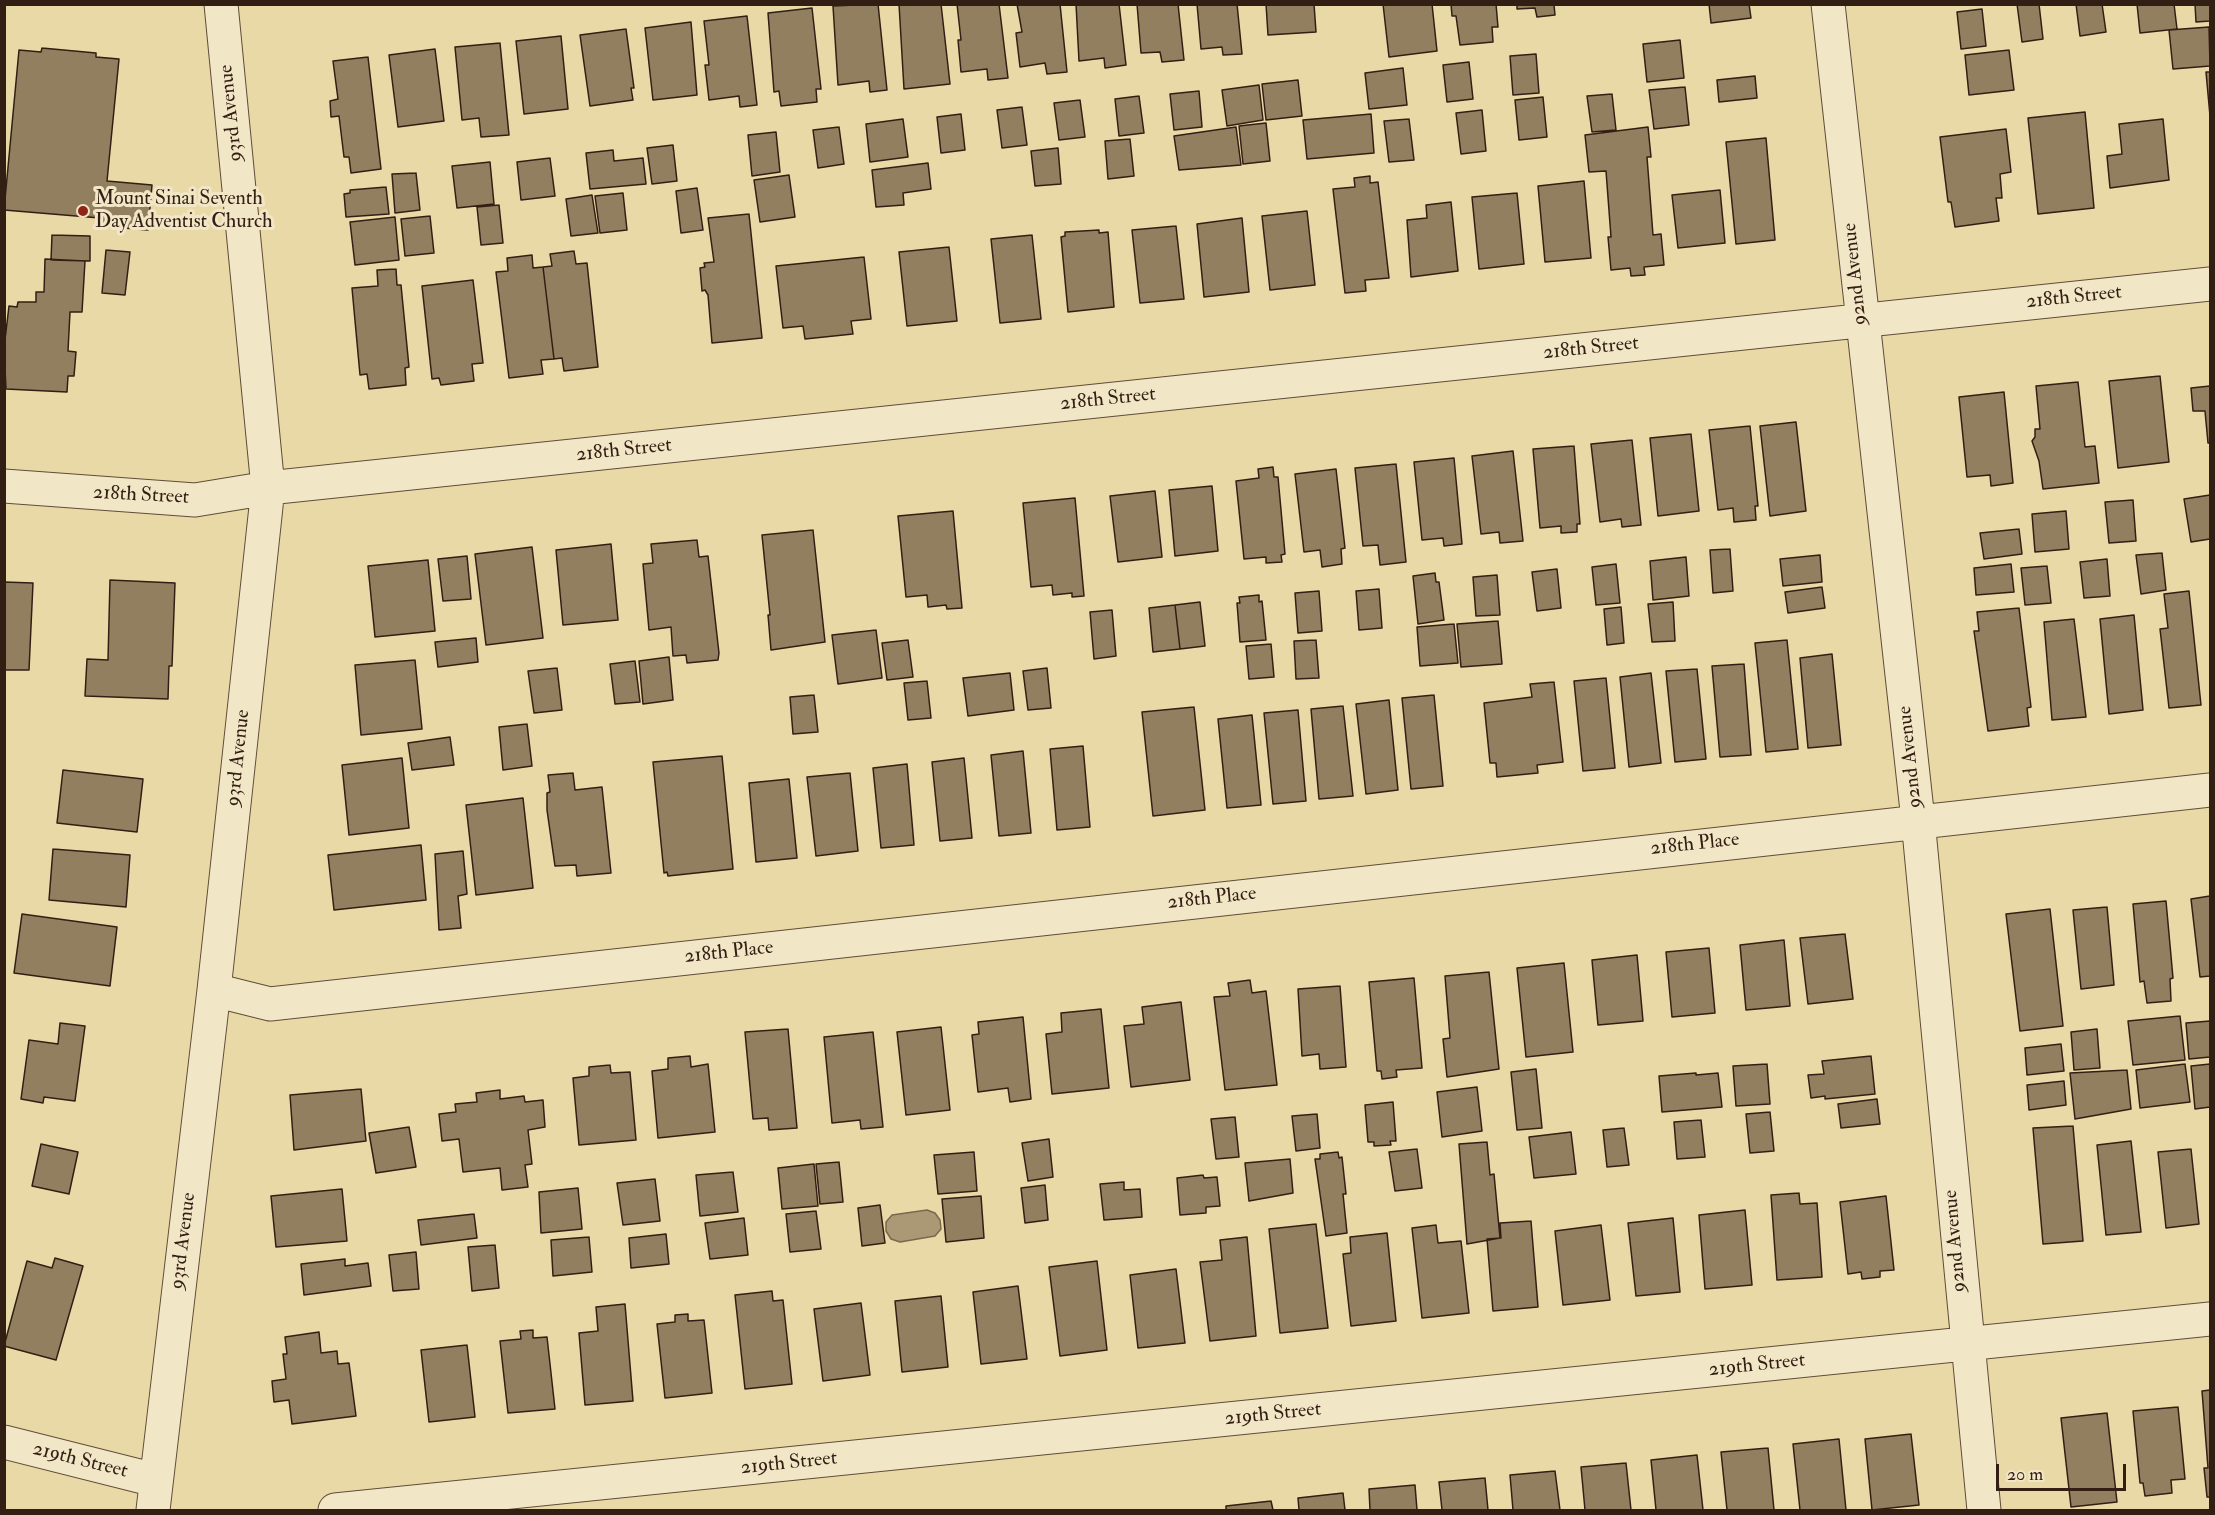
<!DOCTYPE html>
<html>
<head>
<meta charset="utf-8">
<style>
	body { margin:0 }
	#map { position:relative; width:2215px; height:1515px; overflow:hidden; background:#e9d9a7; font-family:"IM FELL Double Pica",serif }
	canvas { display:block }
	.frame { position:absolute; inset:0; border:6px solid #331e14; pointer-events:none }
	.scale { position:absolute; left:1996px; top:1464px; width:130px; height:27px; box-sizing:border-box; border:3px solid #331e14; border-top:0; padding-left:8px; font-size:18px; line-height:21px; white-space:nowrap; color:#331e14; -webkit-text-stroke:4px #f1e6c6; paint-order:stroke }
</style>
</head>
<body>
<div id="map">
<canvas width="2215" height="1515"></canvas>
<div class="frame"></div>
<div class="scale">20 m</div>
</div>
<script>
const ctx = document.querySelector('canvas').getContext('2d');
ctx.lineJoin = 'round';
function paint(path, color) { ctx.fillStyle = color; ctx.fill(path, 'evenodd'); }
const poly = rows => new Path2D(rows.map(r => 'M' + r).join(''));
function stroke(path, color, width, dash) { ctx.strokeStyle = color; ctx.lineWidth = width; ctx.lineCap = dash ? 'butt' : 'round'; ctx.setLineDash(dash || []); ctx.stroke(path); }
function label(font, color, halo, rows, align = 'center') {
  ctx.font = font + ' "IM FELL Double Pica",serif'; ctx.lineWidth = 6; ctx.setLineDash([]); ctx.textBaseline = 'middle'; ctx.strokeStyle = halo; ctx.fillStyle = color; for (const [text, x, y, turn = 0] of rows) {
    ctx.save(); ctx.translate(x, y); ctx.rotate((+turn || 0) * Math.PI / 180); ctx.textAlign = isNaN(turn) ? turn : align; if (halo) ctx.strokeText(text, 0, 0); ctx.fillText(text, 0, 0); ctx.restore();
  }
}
const water = poly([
	[927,1210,935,1213,940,1220,941,1229,935,1236,900,1242,891,1239,886,1231,886,1222,892,1215,927,1210]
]);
const building = poly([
	[878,4,887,90,870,92,869,81,838,85,833,6,878,4],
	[899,4,941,4,950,84,904,89,899,4],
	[957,4,999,4,1008,78,988,80,987,69,961,72,958,40,961,40,957,4],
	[1017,4,1060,4,1067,72,1047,74,1045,63,1020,67,1016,33,1022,32,1017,4],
	[1076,4,1119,4,1126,65,1105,68,1104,58,1079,61,1076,4],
	[1137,4,1178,4,1184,60,1162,62,1160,52,1141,53,1137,4],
	[1197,4,1237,4,1242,54,1223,55,1222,47,1201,49,1197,4],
	[1266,4,1314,4,1316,32,1268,35,1266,4],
	[1383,4,1432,4,1437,51,1389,57,1383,4],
	[1451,4,1496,4,1498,27,1492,27,1493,42,1460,45,1456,16,1452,16,1451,4],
	[1517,4,1562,4,1554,5,1555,15,1537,17,1535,8,1517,9,1517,4],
	[1709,4,1749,4,1751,18,1711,23,1709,4],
	[2017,4,2039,4,2043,39,2022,42,2017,4],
	[2076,4,2102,4,2106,32,2080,36,2076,4],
	[2137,4,2174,4,2177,29,2140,33,2137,4],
	[2195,4,2210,4,2210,21,2196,22,2195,4],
	[812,8,821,89,816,89,817,102,781,106,779,91,774,92,768,13,812,8],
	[1982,9,1986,46,1961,49,1957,12,1982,9],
	[747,16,757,105,740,107,739,96,709,100,705,65,709,65,704,21,747,16],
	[691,22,697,95,653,100,645,28,691,22],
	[2209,27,2210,66,2173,69,2169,30,2209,27],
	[626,29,634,88,631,88,633,100,590,106,580,35,626,29],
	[561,36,568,109,524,114,516,41,561,36],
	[1680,40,1684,78,1647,82,1643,44,1680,40],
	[500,43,509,135,481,137,479,118,462,120,455,47,500,43],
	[42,48,96,53,96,57,119,59,107,181,152,185,148,230,99,226,100,218,4,210,19,50,41,52,42,48],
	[435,49,444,121,398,127,389,55,435,49],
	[2009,50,2014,90,1969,95,1965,55,2009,50],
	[1536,54,1539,93,1513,95,1510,56,1536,54],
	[368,57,381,169,351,173,349,157,344,157,339,116,331,117,330,101,338,99,333,61,368,57],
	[1469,62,1473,99,1447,102,1443,65,1469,62],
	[1403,68,1407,105,1369,109,1365,73,1403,68],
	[2206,72,2210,72,2210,116,2206,72],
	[1755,76,1757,98,1719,102,1717,80,1755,76],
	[1298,80,1302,116,1266,120,1262,84,1298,80],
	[1259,85,1263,120,1227,126,1222,90,1259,85],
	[1685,87,1689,125,1654,129,1649,90,1685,87],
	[1199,91,1202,127,1174,130,1170,94,1199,91],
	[1612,94,1616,130,1592,132,1587,96,1612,94],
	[1139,96,1144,133,1119,136,1115,99,1139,96],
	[1543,97,1547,137,1519,140,1515,100,1543,97],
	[1080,100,1085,137,1059,140,1054,103,1080,100],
	[1022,107,1027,145,1002,148,997,110,1022,107],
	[1482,110,1486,151,1461,154,1456,113,1482,110],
	[2085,112,2094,208,2038,214,2028,118,2085,112],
	[961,114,965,150,941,153,937,117,961,114],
	[1371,114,1374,153,1307,159,1303,120,1371,114],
	[903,119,908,157,870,162,866,124,903,119],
	[1409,119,1414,160,1389,162,1384,121,1409,119],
	[2163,119,2169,180,2110,188,2107,156,2122,154,2119,124,2163,119],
	[1266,123,1270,161,1243,164,1239,126,1266,123],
	[839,127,844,164,818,168,813,130,839,127],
	[1236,127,1241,165,1179,170,1174,136,1236,127],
	[1648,127,1651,157,1647,157,1653,235,1661,234,1664,265,1644,267,1645,275,1631,276,1630,268,1611,270,1608,237,1611,237,1606,171,1589,172,1585,135,1648,127],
	[2006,129,2011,172,2000,174,2002,198,1996,198,1999,221,1955,227,1951,202,1948,202,1940,137,2006,129],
	[776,132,780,172,752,176,748,135,776,132],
	[1766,138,1775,240,1736,244,1726,142,1766,138],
	[1130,139,1134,176,1108,179,1105,141,1130,139],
	[673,145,677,181,652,184,647,148,673,145],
	[1058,148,1061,184,1035,186,1031,151,1058,148],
	[613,150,614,161,643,158,646,184,590,189,586,153,613,150],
	[550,158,555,196,521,200,517,162,550,158],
	[490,162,494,204,457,208,452,166,490,162],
	[928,163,931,189,903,193,904,205,876,207,872,170,928,163],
	[416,173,420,210,395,213,392,174,416,173],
	[789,175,795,217,760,222,754,180,789,175],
	[1370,176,1370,183,1378,182,1389,278,1365,280,1366,291,1345,293,1333,189,1355,187,1354,178,1370,176],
	[1584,181,1591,258,1545,262,1538,186,1584,181],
	[386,187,389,214,346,217,344,194,350,193,350,190,386,187],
	[697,188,703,230,681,233,676,191,697,188],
	[1720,190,1725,243,1678,248,1672,195,1720,190],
	[623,193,627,230,600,233,595,196,623,193],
	[1517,193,1524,264,1479,269,1472,197,1517,193],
	[592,195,598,233,571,236,566,199,592,195],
	[1451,202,1458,271,1411,277,1407,220,1427,218,1426,205,1451,202],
	[499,205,503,243,481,245,477,207,499,205],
	[1307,211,1315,285,1270,290,1262,216,1307,211],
	[749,214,762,338,712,343,708,295,705,290,702,291,700,268,705,267,704,263,714,262,708,218,749,214],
	[430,216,434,253,405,256,401,219,430,216],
	[395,217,399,260,355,265,350,222,395,217],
	[1242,218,1249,292,1204,297,1197,224,1242,218],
	[1176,226,1184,299,1140,303,1132,230,1176,226],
	[1099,230,1099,233,1108,232,1114,307,1068,312,1061,237,1065,236,1065,232,1099,230],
	[52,235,90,236,90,261,51,260,52,235],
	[1032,235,1041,319,1000,323,991,239,1032,235],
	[949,247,957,321,907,326,899,252,949,247],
	[106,250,130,252,125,295,102,293,106,250],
	[574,251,576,264,587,263,598,367,564,371,562,358,554,359,543,267,552,266,550,254,574,251],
	[532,255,533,268,543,267,554,359,541,360,543,374,509,378,496,272,508,271,507,258,532,255],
	[864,257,871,319,851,321,853,334,805,339,803,326,783,328,776,266,864,257],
	[45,259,85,261,82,312,70,312,68,351,76,352,74,376,68,376,67,392,6,389,4,348,9,306,17,307,18,302,36,302,36,292,44,292,45,259],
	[396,269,397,285,401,285,409,367,405,368,406,385,369,389,367,374,360,375,352,288,378,286,377,270,396,269],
	[473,280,483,363,472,364,474,381,441,385,439,378,432,379,422,286,473,280],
	[2160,376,2169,462,2118,468,2109,381,2160,376],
	[2078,382,2085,447,2095,446,2099,483,2043,489,2039,461,2032,441,2035,437,2035,429,2040,429,2036,386,2078,382],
	[2210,386,2210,443,2208,443,2205,411,2193,411,2191,388,2210,386],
	[2004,392,2013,483,1991,486,1990,475,1967,477,1959,397,2004,392],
	[1796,422,1806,511,1770,516,1760,426,1796,422],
	[1750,426,1758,506,1755,506,1756,520,1734,522,1733,508,1718,510,1709,430,1750,426],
	[1691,434,1699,511,1658,516,1650,438,1691,434],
	[1632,440,1641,525,1622,527,1621,519,1600,522,1591,444,1632,440],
	[1574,446,1580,524,1577,524,1577,532,1561,533,1561,526,1540,528,1533,449,1574,446],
	[1513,451,1523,541,1500,543,1499,532,1481,534,1472,456,1513,451],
	[1454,458,1462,544,1444,546,1443,538,1422,540,1414,462,1454,458],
	[1396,464,1406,562,1380,565,1378,545,1363,546,1355,468,1396,464],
	[1273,467,1274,477,1278,477,1285,554,1281,555,1282,562,1266,563,1266,557,1244,559,1236,481,1259,478,1258,469,1273,467],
	[1336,469,1345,548,1341,549,1342,564,1322,567,1320,550,1304,552,1295,474,1336,469],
	[1212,486,1218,551,1175,556,1169,490,1212,486],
	[1155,491,1162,557,1118,562,1110,496,1155,491],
	[2210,495,2210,539,2191,542,2184,499,2210,495],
	[1075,498,1084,596,1072,597,1072,593,1053,595,1052,585,1031,587,1023,503,1075,498],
	[2133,500,2136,541,2109,543,2105,502,2133,500],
	[953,511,962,608,947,609,946,605,928,607,927,595,906,597,898,516,953,511],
	[2066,511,2069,549,2035,552,2032,514,2066,511],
	[2019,529,2022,554,1984,559,1980,533,2019,529],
	[813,530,825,642,771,650,768,615,770,615,762,535,813,530],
	[697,540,699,557,708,556,719,653,718,660,687,663,686,655,673,656,671,627,649,630,643,564,653,563,651,544,697,540],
	[611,544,618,620,563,625,556,550,611,544],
	[532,547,543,638,486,645,475,554,532,547],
	[1730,549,1733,591,1713,593,1710,550,1730,549],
	[2162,553,2166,590,2141,594,2136,555,2162,553],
	[1820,555,1822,582,1783,586,1780,559,1820,555],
	[467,556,471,599,443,601,438,559,467,556],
	[1686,557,1689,596,1653,600,1650,561,1686,557],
	[2107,559,2110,596,2084,598,2080,562,2107,559],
	[428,560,435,631,375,637,368,566,428,560],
	[1616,564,1620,603,1596,605,1592,567,1616,564],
	[2011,564,2014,592,1976,595,1974,568,2011,564],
	[2047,566,2051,603,2025,605,2021,568,2047,566],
	[1557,569,1561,608,1537,611,1532,572,1557,569],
	[1435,573,1436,582,1439,582,1444,620,1418,624,1413,576,1435,573],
	[1497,575,1500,615,1476,616,1473,577,1497,575],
	[110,580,175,583,172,666,169,666,168,699,85,696,87,659,108,660,110,580],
	[4,582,33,583,29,670,4,670,4,582],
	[1822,587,1825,608,1788,613,1785,592,1822,587],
	[1379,589,1382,628,1359,630,1356,591,1379,589],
	[1319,591,1322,631,1298,633,1295,593,1319,591],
	[2189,591,2201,705,2169,708,2160,629,2168,628,2164,594,2189,591],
	[1259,595,1259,602,1262,601,1266,640,1240,642,1237,603,1240,603,1239,597,1259,595],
	[1200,602,1205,646,1180,649,1175,605,1200,602],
	[1673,602,1675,641,1652,642,1648,604,1673,602],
	[1175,605,1180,649,1153,652,1149,608,1175,605],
	[1621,607,1624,643,1607,645,1604,609,1621,607],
	[2019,608,2031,707,2027,708,2029,726,1988,731,1974,631,1979,631,1977,612,2019,608],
	[1112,610,1116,656,1094,659,1090,612,1112,610],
	[2134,615,2143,710,2109,714,2100,619,2134,615],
	[2074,619,2086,717,2052,720,2044,622,2074,619],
	[1498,621,1502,664,1461,667,1457,624,1498,621],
	[1454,624,1458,663,1420,666,1417,627,1454,624],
	[876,630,882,678,838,684,832,635,876,630],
	[476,638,478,662,438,667,435,642,476,638],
	[908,640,913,677,887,680,882,643,908,640],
	[1316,640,1319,678,1296,679,1294,641,1316,640],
	[1787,640,1798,749,1766,752,1755,643,1787,640],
	[1271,644,1274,677,1249,679,1246,646,1271,644],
	[1832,654,1841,745,1808,748,1800,658,1832,654],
	[669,657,673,700,643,704,639,661,669,657],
	[415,660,422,729,361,735,355,665,415,660],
	[635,661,640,702,615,704,610,664,635,661],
	[1744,664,1751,755,1720,757,1712,666,1744,664],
	[557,668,562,710,534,713,528,671,557,668],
	[1047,668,1051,708,1028,710,1023,671,1047,668],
	[1697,669,1706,759,1675,762,1666,671,1697,669],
	[1010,673,1014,710,968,716,963,678,1010,673],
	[1651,673,1661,763,1629,767,1620,677,1651,673],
	[1606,678,1615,768,1583,771,1574,681,1606,678],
	[927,681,931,718,908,720,904,683,927,681],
	[1554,682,1563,762,1537,765,1538,773,1497,777,1496,763,1490,763,1484,703,1532,697,1530,684,1554,682],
	[814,695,818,732,793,734,790,697,814,695],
	[1434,695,1443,786,1411,789,1402,698,1434,695],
	[1389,700,1398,790,1366,794,1356,704,1389,700],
	[1343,706,1353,796,1319,799,1311,709,1343,706],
	[1194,707,1205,810,1153,816,1142,712,1194,707],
	[1298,710,1306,801,1273,804,1264,713,1298,710],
	[1252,715,1261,805,1227,808,1218,719,1252,715],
	[527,724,532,766,503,770,499,727,527,724],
	[450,737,454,765,412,770,408,743,450,737],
	[1083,746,1090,827,1057,830,1050,749,1083,746],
	[1023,751,1031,833,999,836,991,755,1023,751],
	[722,756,733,869,668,876,667,872,664,873,653,762,722,756],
	[402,758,409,828,349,835,342,765,402,758],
	[964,758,972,838,940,841,932,762,964,758],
	[907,764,914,845,881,848,873,768,907,764],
	[63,770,143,779,137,832,57,823,63,770],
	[573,773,575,790,602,787,611,873,577,876,576,865,555,866,547,810,547,793,550,792,548,775,573,773],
	[850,773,858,851,816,856,807,777,850,773],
	[789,779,797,858,756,862,749,783,789,779],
	[523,798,533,888,476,895,466,805,523,798],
	[421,845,426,900,334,910,328,855,421,845],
	[53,849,130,855,126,907,49,900,53,849],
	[463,851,467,894,458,896,461,928,439,930,435,854,463,851],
	[2210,896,2210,976,2200,977,2191,899,2210,896],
	[2166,901,2173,978,2170,979,2171,1001,2147,1003,2144,981,2140,982,2133,904,2166,901],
	[2107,907,2114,985,2081,989,2073,910,2107,907],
	[2050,909,2063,1026,2020,1031,2006,914,2050,909],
	[22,914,117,927,110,986,14,973,22,914],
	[1845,934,1853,999,1808,1004,1800,938,1845,934],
	[1784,940,1790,1006,1746,1010,1740,945,1784,940],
	[1709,948,1715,1013,1672,1017,1666,952,1709,948],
	[1637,955,1643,1021,1598,1025,1592,960,1637,955],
	[1564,963,1573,1052,1526,1057,1517,968,1564,963],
	[1489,972,1499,1069,1447,1077,1443,1039,1450,1038,1445,976,1489,972],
	[1414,978,1422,1068,1396,1070,1397,1077,1382,1079,1381,1071,1377,1071,1369,982,1414,978],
	[1250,980,1252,993,1266,991,1277,1085,1225,1090,1214,997,1230,996,1228,983,1250,980],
	[1340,986,1346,1067,1320,1069,1319,1054,1302,1056,1298,989,1340,986],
	[1181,1002,1190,1080,1131,1087,1124,1026,1144,1024,1142,1007,1181,1002],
	[1101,1009,1109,1088,1052,1094,1046,1034,1062,1032,1061,1013,1101,1009],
	[2180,1016,2185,1060,2133,1065,2128,1021,2180,1016],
	[1023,1017,1031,1099,1010,1102,1008,1088,978,1092,972,1035,979,1034,978,1022,1023,1017],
	[2210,1021,2210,1057,2189,1059,2186,1023,2210,1021],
	[60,1023,85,1026,75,1101,44,1097,43,1103,21,1099,29,1040,58,1044,60,1023],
	[941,1027,950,1110,906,1115,897,1032,941,1027],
	[788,1029,797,1128,769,1130,768,1118,753,1119,745,1032,788,1029],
	[2097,1029,2100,1068,2074,1070,2071,1032,2097,1029],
	[873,1032,883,1127,861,1129,860,1120,832,1123,824,1037,873,1032],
	[2061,1044,2064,1071,2027,1075,2025,1048,2061,1044],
	[690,1056,691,1067,708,1064,715,1132,658,1138,652,1071,668,1069,668,1058,690,1056],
	[1871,1056,1875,1094,1825,1099,1825,1096,1811,1098,1808,1075,1824,1074,1822,1061,1871,1056],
	[1767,1064,1770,1104,1736,1106,1733,1066,1767,1064],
	[2185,1064,2190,1102,2140,1108,2136,1070,2185,1064],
	[2210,1064,2210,1107,2195,1109,2191,1066,2210,1064],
	[610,1065,611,1073,630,1072,636,1140,579,1145,573,1078,589,1076,589,1067,610,1065],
	[1536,1069,1542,1128,1517,1130,1511,1072,1536,1069],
	[2127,1070,2131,1109,2075,1119,2070,1073,2127,1070],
	[1696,1073,1696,1075,1718,1073,1722,1107,1662,1112,1659,1076,1696,1073],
	[2064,1081,2066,1105,2029,1110,2027,1085,2064,1081],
	[1477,1087,1482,1131,1442,1137,1437,1092,1477,1087],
	[361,1089,366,1141,294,1150,290,1095,361,1089],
	[500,1090,500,1099,524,1096,525,1102,543,1100,545,1127,528,1130,532,1164,525,1165,528,1187,502,1190,500,1168,463,1172,459,1139,442,1141,439,1114,456,1112,455,1104,477,1102,476,1093,500,1090],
	[1877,1099,1880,1124,1841,1128,1838,1104,1877,1099],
	[1393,1102,1396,1141,1390,1141,1391,1145,1374,1146,1374,1142,1368,1142,1365,1105,1393,1102],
	[1770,1112,1774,1151,1750,1153,1746,1114,1770,1112],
	[1317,1114,1320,1148,1296,1151,1292,1116,1317,1114],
	[1235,1117,1239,1157,1216,1159,1211,1119,1235,1117],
	[1701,1120,1705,1157,1677,1159,1674,1122,1701,1120],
	[2073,1126,2083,1241,2043,1244,2033,1128,2073,1126],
	[409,1127,416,1167,376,1173,369,1133,409,1127],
	[1624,1128,1629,1165,1607,1167,1603,1130,1624,1128],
	[1571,1132,1576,1174,1534,1178,1529,1137,1571,1132],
	[1049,1139,1053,1177,1028,1181,1022,1143,1049,1139],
	[2131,1141,2141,1232,2106,1235,2097,1145,2131,1141],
	[1487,1142,1490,1175,1494,1174,1500,1238,1467,1244,1459,1144,1487,1142],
	[41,1144,78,1152,69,1194,32,1186,41,1144],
	[1417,1149,1422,1188,1395,1191,1389,1152,1417,1149],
	[2191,1149,2199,1224,2166,1228,2158,1152,2191,1149],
	[974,1152,977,1191,938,1194,934,1155,974,1152],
	[1338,1152,1339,1158,1342,1157,1346,1194,1343,1194,1347,1233,1326,1236,1315,1159,1320,1159,1320,1154,1338,1152],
	[1290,1159,1293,1193,1249,1201,1245,1163,1290,1159],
	[839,1162,843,1202,820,1204,816,1164,839,1162],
	[814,1164,818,1206,782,1209,778,1168,814,1164],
	[733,1172,738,1212,700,1216,696,1175,733,1172],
	[1203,1175,1204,1178,1217,1177,1220,1206,1206,1207,1206,1213,1180,1215,1177,1178,1203,1175],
	[655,1179,660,1221,623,1225,617,1183,655,1179],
	[1124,1182,1124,1190,1140,1189,1142,1217,1104,1220,1100,1184,1124,1182],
	[1045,1185,1048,1220,1025,1223,1021,1188,1045,1185],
	[578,1188,582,1229,541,1233,539,1192,578,1188],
	[342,1189,347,1241,276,1247,271,1196,342,1189],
	[1799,1193,1800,1204,1817,1203,1822,1277,1777,1280,1771,1195,1799,1193],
	[981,1196,984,1238,946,1242,942,1199,981,1196],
	[1886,1196,1894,1270,1880,1271,1880,1277,1862,1279,1861,1272,1848,1274,1840,1202,1886,1196],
	[880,1205,885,1243,862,1246,858,1208,880,1205],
	[1745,1210,1752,1285,1705,1289,1699,1215,1745,1210],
	[816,1211,821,1249,790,1252,786,1214,816,1211],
	[474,1214,477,1238,421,1245,418,1220,474,1214],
	[744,1218,748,1255,710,1259,705,1223,744,1218],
	[1673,1218,1680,1292,1636,1296,1628,1223,1673,1218],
	[1531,1221,1538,1307,1493,1311,1487,1239,1501,1238,1500,1223,1531,1221],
	[1316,1224,1328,1328,1280,1333,1269,1229,1316,1224],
	[1436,1225,1438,1243,1461,1241,1469,1313,1422,1318,1412,1228,1436,1225],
	[1601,1225,1610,1300,1563,1305,1555,1231,1601,1225],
	[1387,1233,1396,1321,1351,1326,1343,1254,1351,1253,1350,1237,1387,1233],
	[666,1234,669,1264,631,1268,629,1238,666,1234],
	[589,1237,592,1272,553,1276,551,1240,589,1237],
	[1247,1237,1256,1336,1210,1341,1200,1262,1222,1260,1220,1240,1247,1237],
	[495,1245,499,1288,472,1291,468,1247,495,1245],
	[416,1252,419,1289,393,1291,389,1255,416,1252],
	[55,1258,83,1266,56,1360,4,1346,27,1261,52,1268,55,1258],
	[345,1259,345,1266,368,1263,371,1286,304,1295,301,1264,345,1259],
	[1097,1261,1107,1350,1060,1356,1049,1267,1097,1261],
	[1176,1269,1185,1343,1138,1348,1130,1275,1176,1269],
	[1018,1286,1027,1359,981,1364,973,1292,1018,1286],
	[772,1291,773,1301,783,1300,792,1384,745,1389,735,1295,772,1291],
	[941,1296,948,1367,902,1372,895,1301,941,1296],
	[861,1303,870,1375,823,1381,814,1309,861,1303],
	[625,1304,633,1401,585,1405,579,1333,598,1331,596,1307,625,1304],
	[688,1314,688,1321,704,1320,712,1393,665,1398,657,1324,675,1322,675,1315,688,1314],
	[533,1330,533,1338,547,1337,555,1409,508,1413,500,1341,521,1339,520,1331,533,1330],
	[319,1332,321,1353,337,1351,338,1364,349,1363,356,1416,292,1424,289,1400,274,1402,272,1381,286,1379,283,1354,287,1354,285,1337,319,1332],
	[467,1345,475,1417,429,1422,421,1350,467,1345],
	[2210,1390,2210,1497,2207,1497,2204,1468,2208,1468,2202,1391,2210,1390],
	[2178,1407,2185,1479,2171,1480,2172,1493,2145,1496,2143,1483,2140,1483,2133,1411,2178,1407],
	[2107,1413,2117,1502,2071,1507,2061,1418,2107,1413],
	[1911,1434,1919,1505,1872,1510,1865,1439,1911,1434],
	[1839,1439,1846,1510,1800,1510,1793,1444,1839,1439],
	[1768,1448,1774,1510,1727,1510,1721,1452,1768,1448],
	[1697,1455,1703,1510,1656,1510,1651,1460,1697,1455],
	[1626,1463,1631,1510,1585,1510,1581,1467,1626,1463],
	[1555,1471,1560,1510,1513,1510,1510,1475,1555,1471],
	[1485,1478,1488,1510,1442,1510,1439,1482,1485,1478],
	[1415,1485,1417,1510,1370,1510,1369,1489,1415,1485],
	[1343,1493,1345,1510,1299,1510,1298,1498,1343,1493],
	[1271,1501,1273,1510,1226,1510,1226,1506,1271,1501]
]);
const minor = poly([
	[1828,4,1918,820,1984,1510],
	[4,486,195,500,268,488,2210,284],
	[214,990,270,1004,2210,790],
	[4,1442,155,1480],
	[153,1510,214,990,268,488,221,4],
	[335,1510,2210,1319]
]);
const markers = [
	[83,211,6,"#8f2418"]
];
const streetNames = [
	["93rd Avenue",232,113,-96],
	["92nd Avenue",1856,274,-96],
	["218th Street",2074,298,-6],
	["218th Street",1591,349,-6],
	["218th Street",1108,400,-6],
	["218th Street",624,451,-6],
	["218th Street",141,496,3],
	["92nd Avenue",1911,757,-96],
	["93rd Avenue",239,758,-84],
	["218th Place",1695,845,-6],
	["218th Place",1212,899,-6],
	["218th Place",729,953,-6],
	["93rd Avenue",184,1241,-83],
	["92nd Avenue",1956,1241,-95],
	["219th Street",1757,1366,-6],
	["219th Street",1273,1415,-6],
	["219th Street",80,1461,14],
	["219th Street",789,1464,-6]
];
const poiNames = [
	["Mount Sinai Seventh",95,200],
	["Day Adventist Church",95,223]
];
paint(water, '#ab9975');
stroke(water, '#7b684e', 1.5);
paint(building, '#927f60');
stroke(building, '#331e14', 1.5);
stroke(minor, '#604d39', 35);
stroke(minor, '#f1e6c6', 33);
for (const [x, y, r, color] of markers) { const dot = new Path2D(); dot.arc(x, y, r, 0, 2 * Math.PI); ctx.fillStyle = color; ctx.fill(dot); stroke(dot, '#f1e6c6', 2); }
label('20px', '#331e14', '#f1e6c6', streetNames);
label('20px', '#331e14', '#f1e6c6', poiNames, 'left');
</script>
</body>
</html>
